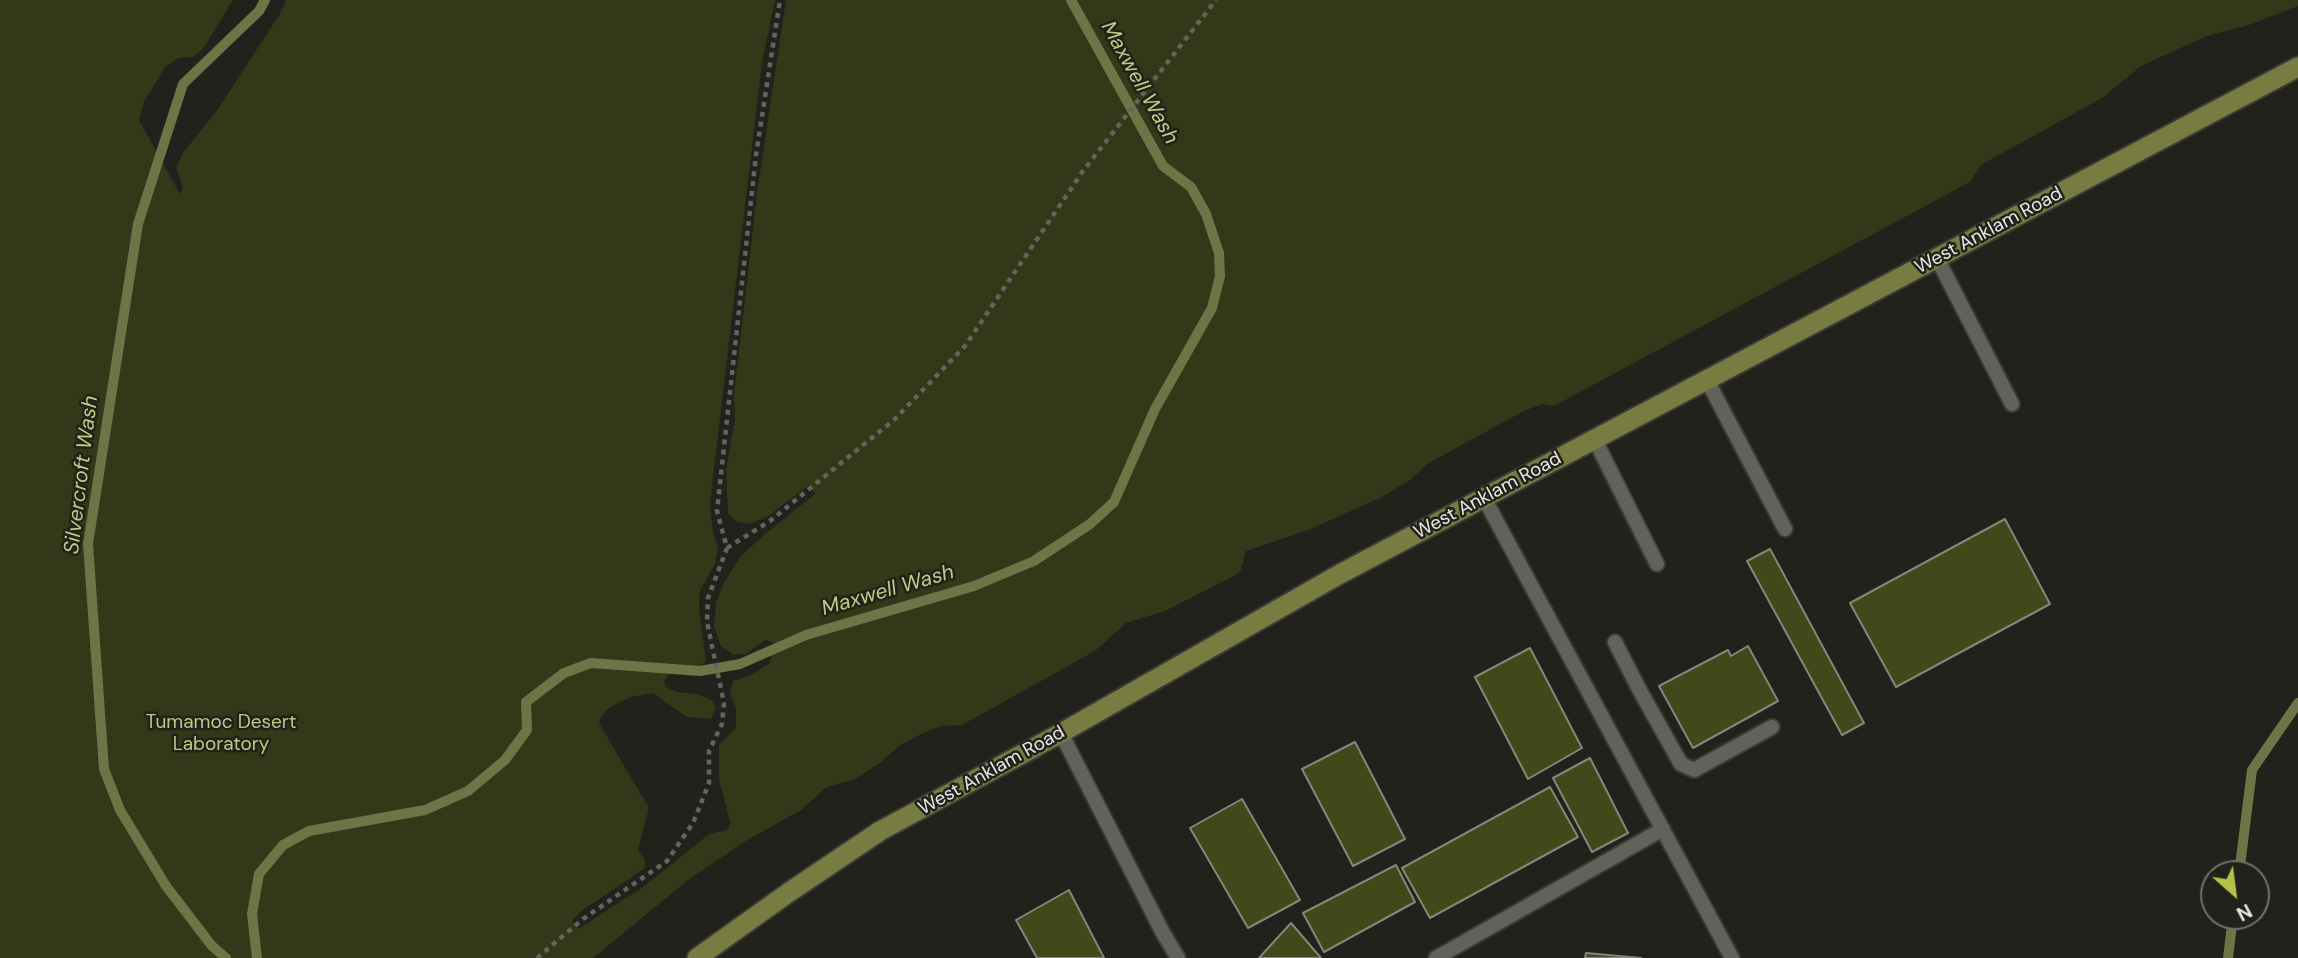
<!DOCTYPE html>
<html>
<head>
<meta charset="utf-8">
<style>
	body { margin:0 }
	#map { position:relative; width:2298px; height:958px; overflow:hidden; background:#21221b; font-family:"DM Sans",sans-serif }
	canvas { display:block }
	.north { position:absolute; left:2200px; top:860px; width:70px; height:70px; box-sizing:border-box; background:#21221b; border:2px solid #70716b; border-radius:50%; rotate:152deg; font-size:19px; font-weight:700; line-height:28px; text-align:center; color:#e7e8e3 }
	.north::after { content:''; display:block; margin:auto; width:24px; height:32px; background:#b6c148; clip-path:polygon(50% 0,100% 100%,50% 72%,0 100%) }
</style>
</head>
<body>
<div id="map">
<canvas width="2298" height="958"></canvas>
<div class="north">N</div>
</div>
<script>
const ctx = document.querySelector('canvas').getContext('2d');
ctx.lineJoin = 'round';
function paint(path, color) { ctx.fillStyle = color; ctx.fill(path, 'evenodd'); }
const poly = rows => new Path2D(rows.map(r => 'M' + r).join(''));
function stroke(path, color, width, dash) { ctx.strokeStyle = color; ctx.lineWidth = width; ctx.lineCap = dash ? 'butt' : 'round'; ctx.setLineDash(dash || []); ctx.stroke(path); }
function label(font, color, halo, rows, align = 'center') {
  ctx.font = font + ' "DM Sans",sans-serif'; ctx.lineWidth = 5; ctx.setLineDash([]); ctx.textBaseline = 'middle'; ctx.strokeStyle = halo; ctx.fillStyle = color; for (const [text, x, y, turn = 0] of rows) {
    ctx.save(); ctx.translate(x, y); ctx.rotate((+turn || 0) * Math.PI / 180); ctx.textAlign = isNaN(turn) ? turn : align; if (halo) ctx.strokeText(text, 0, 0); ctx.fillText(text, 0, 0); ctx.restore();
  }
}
const green = poly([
	[0,0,233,0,203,49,193,57,179,58,165,67,143,104,139,120,180,194,183,188,176,167,183,153,218,109,281,12,286,0,775,0,762,63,713,477,710,504,713,533,718,547,715,564,700,591,699,607,706,662,697,667,668,675,664,682,666,687,677,692,696,694,712,700,716,707,711,719,687,717,653,693,631,697,610,707,602,715,599,723,649,808,638,850,645,860,645,868,583,910,572,920,578,929,646,885,709,834,728,830,730,822,719,780,719,745,736,728,736,709,730,693,733,681,753,674,770,663,774,643,766,640,745,654,733,655,721,646,714,626,716,602,724,583,740,557,765,534,815,494,809,485,767,517,750,524,737,522,728,513,726,469,735,420,734,395,757,193,786,0,2298,0,2298,6,2249,25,2207,36,2141,66,2102,98,1981,165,1970,182,1554,406,1542,404,1524,411,1427,464,1410,480,1380,498,1308,530,1246,551,1241,570,1234,576,1165,611,1126,623,1095,651,962,725,941,726,921,734,899,746,880,763,855,779,827,787,801,810,744,842,692,877,593,958,0,958]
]);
const stream = poly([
	[2239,874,2252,770,2298,703],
	[226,958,212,946,166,886,120,810,104,769,88,544,138,224,183,84,259,11,265,0],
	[257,958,252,914,259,874,283,845,309,831,425,810,468,791,505,760,527,730,526,702,564,673,591,663,700,671,740,664,806,635,974,586,1034,561,1090,524,1114,502,1155,409,1212,308,1220,276,1219,253,1206,214,1191,187,1163,166,1071,0],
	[2228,958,2233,916]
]);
const building = poly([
	[2005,519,2050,604,1896,687,1850,603,2005,519],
	[1770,549,1864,723,1842,735,1747,561,1770,549],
	[1748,646,1778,701,1693,748,1659,686,1728,650,1731,656,1748,646],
	[1530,648,1582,748,1528,779,1475,677,1530,648],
	[1355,742,1405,839,1353,866,1302,769,1355,742],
	[1590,758,1628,833,1592,852,1553,778,1590,758],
	[1550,787,1578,837,1430,918,1402,868,1550,787],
	[1242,799,1300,900,1248,928,1190,828,1242,799],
	[1396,865,1415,902,1324,952,1303,913,1396,865],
	[1069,890,1104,958,1037,958,1016,920,1069,890],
	[1291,923,1321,958,1259,958,1291,923],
	[1586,953,1641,958,1585,958,1586,953]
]);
const path = poly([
	[727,548,770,521,895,419,965,346,1083,171,1216,0],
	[537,958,583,919,667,861,693,823,709,783,709,751,722,724,724,703,707,622,708,598,727,548,717,511,756,155,780,0]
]);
const service = poly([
	[1937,258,2012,404],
	[1707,380,1785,529],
	[1595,440,1657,564],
	[1484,498,1732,958],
	[1615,642,1639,689,1681,764,1694,770,1772,727],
	[1061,733,1163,933,1178,958],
	[1436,958,1663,829]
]);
const secondary = poly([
	[697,958,788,893,880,831,1061,733,1340,574,2298,67]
]);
const streetNames = [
	["West Anklam Road",1989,231,-28],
	["West Anklam Road",1488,496,-28],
	["West Anklam Road",992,771,-29]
];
const parkNames = [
	["Tumamoc Desert",221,723],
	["Laboratory",221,745]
];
const waterNames = [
	["Maxwell Wash",1139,83,61],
	["Silvercroft Wash",82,475,-83],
	["Maxwell Wash",888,591,-16]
];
paint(green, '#343718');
stroke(stream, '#6e7445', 10);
paint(building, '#43481a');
stroke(building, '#84867c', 2);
stroke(service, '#3b3c37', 18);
stroke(secondary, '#3b3c37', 23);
stroke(path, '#63645e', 4.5, [5, 5]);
stroke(service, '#616259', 14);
stroke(secondary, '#787c40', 19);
label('19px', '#e7e8e3', '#21221b', streetNames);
label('19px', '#c0c97f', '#21221b', parkNames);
label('italic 21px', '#c1ca80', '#21221b', waterNames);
</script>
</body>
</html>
